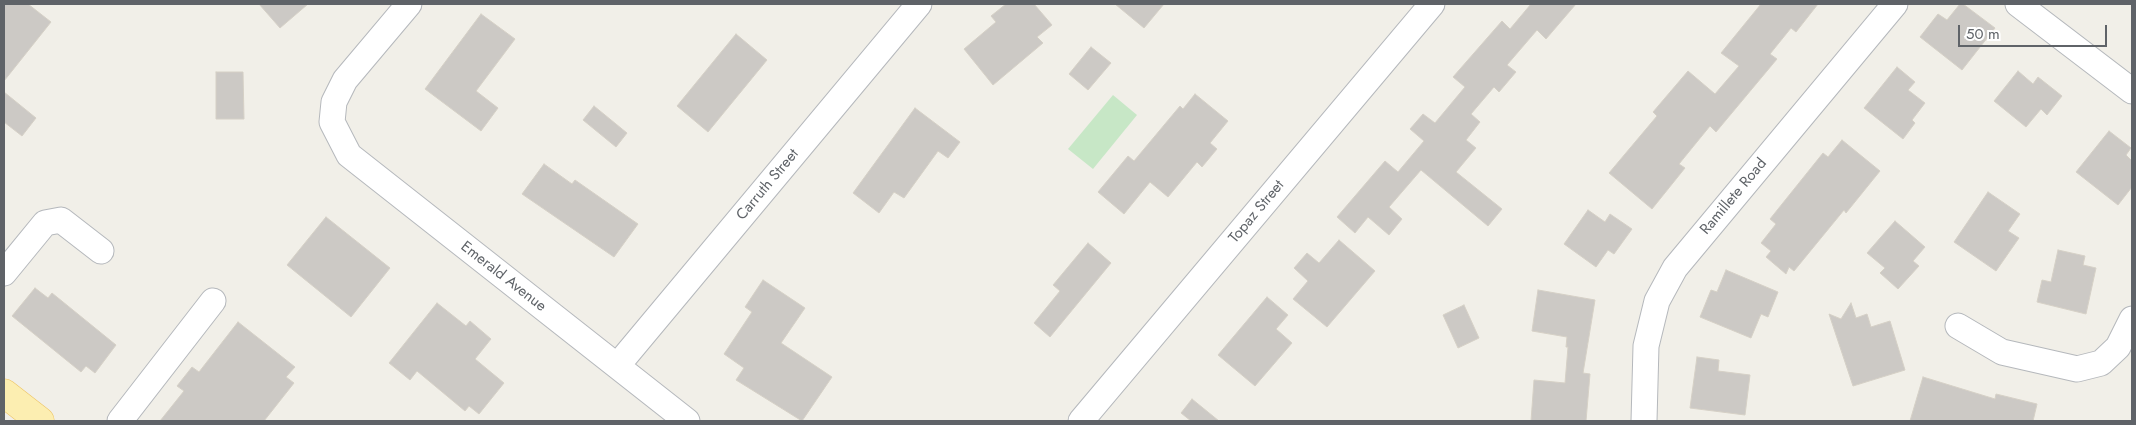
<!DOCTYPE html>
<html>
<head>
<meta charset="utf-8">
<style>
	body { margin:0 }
	#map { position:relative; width:2136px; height:425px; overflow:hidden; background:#f1efe8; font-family:Jost,sans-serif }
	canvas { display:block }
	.frame { position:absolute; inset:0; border:5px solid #5f6368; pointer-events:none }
	.scale { position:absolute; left:1958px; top:25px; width:149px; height:22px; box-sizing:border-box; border:2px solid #5f6368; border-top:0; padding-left:6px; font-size:15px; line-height:18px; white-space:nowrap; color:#5f6368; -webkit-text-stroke:4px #fff; paint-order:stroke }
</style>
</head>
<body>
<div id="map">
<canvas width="2136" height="425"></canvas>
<div class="frame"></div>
<div class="scale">50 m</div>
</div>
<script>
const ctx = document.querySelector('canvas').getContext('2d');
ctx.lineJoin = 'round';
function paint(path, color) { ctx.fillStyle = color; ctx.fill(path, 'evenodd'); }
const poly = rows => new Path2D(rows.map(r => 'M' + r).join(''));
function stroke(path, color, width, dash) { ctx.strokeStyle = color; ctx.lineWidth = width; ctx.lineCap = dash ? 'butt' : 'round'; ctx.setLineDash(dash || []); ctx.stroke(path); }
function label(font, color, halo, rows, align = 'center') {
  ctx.font = font + ' Jost,sans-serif'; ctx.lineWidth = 4; ctx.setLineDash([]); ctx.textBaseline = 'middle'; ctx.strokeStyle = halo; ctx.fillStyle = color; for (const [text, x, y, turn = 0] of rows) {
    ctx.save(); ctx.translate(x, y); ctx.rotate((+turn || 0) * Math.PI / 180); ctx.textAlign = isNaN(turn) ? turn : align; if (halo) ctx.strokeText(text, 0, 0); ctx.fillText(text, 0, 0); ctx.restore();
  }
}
const green = poly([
	[1113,95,1137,115,1093,169,1068,149]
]);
const building = poly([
	[4,4,28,4,51,22,4,81,4,4],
	[259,4,308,4,280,28,259,4],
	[1006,4,1034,4,1052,25,1037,37,1043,43,993,85,964,49,996,22,991,16,1006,4],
	[1115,4,1164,4,1144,28,1115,4],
	[1531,4,1576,4,1546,39,1537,30,1507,65,1516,72,1499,92,1494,87,1471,114,1480,122,1466,140,1476,148,1456,172,1502,209,1488,226,1421,170,1389,207,1402,219,1389,235,1368,217,1355,233,1337,217,1385,161,1398,172,1424,141,1410,129,1423,114,1435,123,1465,87,1453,77,1502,21,1510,29,1531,4],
	[1761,4,1818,4,1796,32,1791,28,1770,54,1777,59,1716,132,1710,126,1679,164,1685,168,1652,209,1609,173,1657,116,1653,112,1688,71,1715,94,1739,66,1721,53,1761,4],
	[1960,4,1963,4,1995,28,1962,70,1920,37,1938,14,1947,20,1960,4],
	[481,14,515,39,476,91,498,108,481,131,425,89,481,14],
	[736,34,767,60,708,132,677,106,736,34],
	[1091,47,1111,63,1088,90,1069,74,1091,47],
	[1897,67,1915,82,1908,90,1925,103,1912,120,1915,123,1903,139,1864,108,1897,67],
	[2018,71,2033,84,2038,77,2062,96,2047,115,2041,109,2026,127,1994,101,2018,71],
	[216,72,243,72,244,119,216,119,216,72],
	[4,92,36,118,22,136,4,122,4,92],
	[1195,94,1228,121,1210,143,1217,149,1202,167,1197,162,1168,197,1150,182,1124,214,1098,192,1128,156,1134,161,1180,106,1183,109,1195,94],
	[594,106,627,133,616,147,583,120,594,106],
	[915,108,960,142,948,158,938,151,904,198,894,192,879,213,853,193,915,108],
	[2109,131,2131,148,2126,155,2132,161,2132,187,2118,205,2076,172,2109,131],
	[1842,140,1880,171,1846,213,1844,210,1794,271,1789,267,1786,274,1766,257,1771,251,1761,243,1776,224,1770,219,1823,153,1828,157,1842,140],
	[544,164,572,184,575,180,638,224,614,257,522,194,544,164],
	[1988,192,2020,214,2008,231,2019,238,1996,271,1954,242,1988,192],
	[1588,210,1605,222,1610,214,1632,229,1614,254,1608,250,1596,267,1564,244,1588,210],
	[326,217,390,268,351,317,287,265,326,217],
	[1895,221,1925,247,1913,261,1919,266,1898,289,1880,273,1885,268,1867,253,1895,221],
	[1339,240,1375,271,1327,327,1293,299,1308,281,1294,268,1307,253,1319,263,1339,240],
	[1088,243,1111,263,1050,337,1034,323,1060,291,1053,285,1088,243],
	[2058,250,2085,256,2083,265,2096,268,2086,314,2037,302,2042,280,2051,282,2058,250],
	[1726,270,1778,292,1768,317,1761,314,1751,338,1700,317,1711,290,1717,292,1726,270],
	[763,280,805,308,781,343,832,377,802,421,736,380,744,368,724,354,752,312,745,307,763,280],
	[35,288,48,298,52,293,116,345,95,373,86,366,81,372,12,316,35,288],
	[1538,290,1595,300,1583,373,1590,374,1586,421,1531,421,1534,380,1565,383,1568,347,1566,347,1567,337,1532,331,1538,290],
	[1267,297,1288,315,1276,329,1292,343,1255,386,1218,355,1267,297],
	[437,303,466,326,470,321,491,339,475,359,504,383,479,414,469,406,465,411,417,371,410,380,389,363,437,303],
	[1851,303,1856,318,1867,314,1871,327,1890,321,1905,370,1853,386,1829,314,1841,319,1851,303],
	[1464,305,1479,338,1458,348,1443,315,1464,305],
	[238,322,295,367,286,377,294,383,264,421,160,421,184,391,177,386,192,367,199,372,238,322],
	[1697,357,1719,360,1718,371,1750,375,1745,415,1690,408,1697,357],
	[1923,377,1995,399,1996,394,2037,404,2033,421,1910,421,1923,377],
	[1192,399,1219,421,1191,421,1181,413,1192,399]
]);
const minor = poly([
	[409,4,345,80,334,102,332,122,349,155,687,421],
	[2018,4,2132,91],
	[4,273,45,223,61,220,101,251],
	[1958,326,2002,352,2077,369,2101,363,2118,347,2132,319],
	[617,366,919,4],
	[120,421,213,301],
	[1081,421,1432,4],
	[1644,421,1646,346,1657,301,1675,268,1895,4]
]);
const major = poly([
	[4,393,40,421]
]);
const streetNames = [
	["Carruth Street",768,185,-50],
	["Ramillete Road",1734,197,-50],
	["Topaz Street",1257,212,-50],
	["Emerald Avenue",503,277,38]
];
paint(green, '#c7e7c6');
paint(building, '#ccc9c5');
stroke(building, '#d5d0c6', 1);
stroke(minor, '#b5b8bc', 27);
stroke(major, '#edc364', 29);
stroke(minor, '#fff', 25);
stroke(major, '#fceeb1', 28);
label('15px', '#5f6368', '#fff', streetNames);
</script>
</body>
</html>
